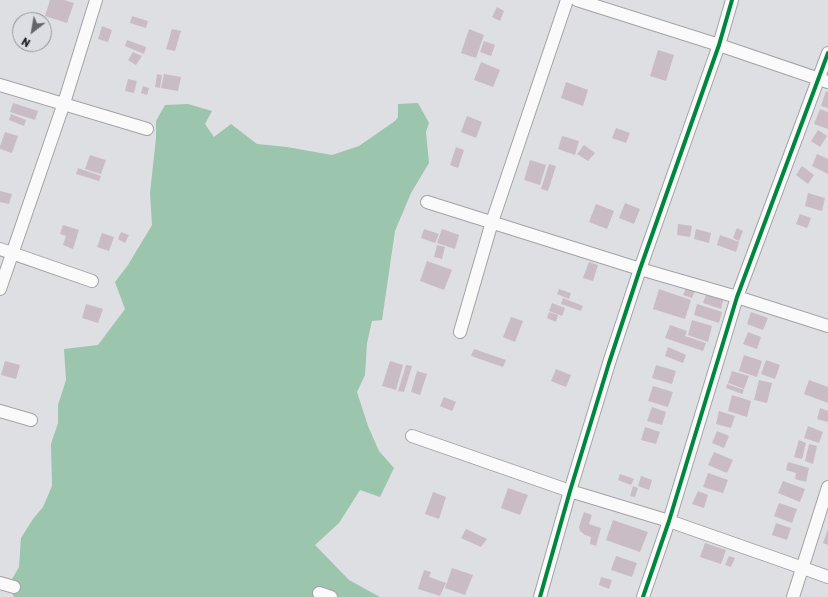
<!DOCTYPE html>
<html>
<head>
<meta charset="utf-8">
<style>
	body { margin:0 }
	#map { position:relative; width:828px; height:597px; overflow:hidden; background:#dedfe2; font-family:Rubik,sans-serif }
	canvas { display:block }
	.north { position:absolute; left:12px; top:12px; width:40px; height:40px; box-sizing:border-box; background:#dcdee4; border:1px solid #929498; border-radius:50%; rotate:211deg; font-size:11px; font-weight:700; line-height:16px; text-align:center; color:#232427 }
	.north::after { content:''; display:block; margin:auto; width:14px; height:18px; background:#646568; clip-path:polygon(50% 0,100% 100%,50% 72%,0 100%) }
</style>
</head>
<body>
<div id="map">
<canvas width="828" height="597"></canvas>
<div class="north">N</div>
</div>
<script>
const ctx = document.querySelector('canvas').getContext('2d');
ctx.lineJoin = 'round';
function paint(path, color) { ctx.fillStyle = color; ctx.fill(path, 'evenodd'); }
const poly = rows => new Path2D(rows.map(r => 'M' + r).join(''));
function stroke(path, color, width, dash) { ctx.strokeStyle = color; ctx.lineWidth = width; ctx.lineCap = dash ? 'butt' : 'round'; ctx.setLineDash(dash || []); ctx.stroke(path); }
const forest = poly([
	[418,103,429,123,426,132,429,163,411,193,395,231,382,320,372,321,367,343,365,375,357,392,368,426,379,451,394,468,380,497,360,490,339,523,315,545,349,580,380,597,14,597,8,586,19,567,21,538,33,519,43,507,52,486,51,444,58,423,58,405,66,380,64,349,98,345,125,309,115,282,128,265,152,225,150,193,156,138,156,121,165,105,188,104,212,111,205,124,214,137,231,124,257,144,287,147,332,155,359,146,395,121,398,117,398,104]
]);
const building = poly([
	[50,0,64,0,74,3,67,23,45,16],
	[497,7,504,11,500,21,492,17],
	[132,16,148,21,146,28,130,23],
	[102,26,112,30,108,42,98,39],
	[172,29,181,31,175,51,166,49],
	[469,29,484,35,476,58,461,53],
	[127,40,146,47,144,54,125,46],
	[484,41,495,45,491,56,480,52],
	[658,50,674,55,666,81,650,76],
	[133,52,142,56,136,65,128,60],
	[481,62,500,70,493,87,474,80],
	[157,74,162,75,160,88,155,87],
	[164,74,181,77,178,91,161,88],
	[128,79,137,81,134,93,125,91],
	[566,82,588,90,583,106,561,98],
	[143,86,149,88,147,95,141,93],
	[826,91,828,92,828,108,821,106],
	[13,103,38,111,35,120,10,112],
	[820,109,828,112,828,129,814,124],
	[11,114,26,120,24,126,9,120],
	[467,116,482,122,476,138,461,132],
	[616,128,630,133,626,143,612,138],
	[818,130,827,136,820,147,811,141],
	[5,132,18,136,12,153,0,149,0,146],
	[562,136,579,141,575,155,558,149],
	[584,145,595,153,588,161,577,154],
	[456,147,464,150,458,168,450,165],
	[817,154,828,159,828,174,812,166],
	[90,155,106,160,101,174,85,169],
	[530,160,546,165,540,185,524,180],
	[549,164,556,166,548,191,541,189],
	[802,166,814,175,808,184,796,175],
	[78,168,101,176,99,181,76,174],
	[0,191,12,194,9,204,0,202],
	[808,193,825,198,822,211,805,206],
	[625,203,640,209,634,224,619,218],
	[596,204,614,211,607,229,589,222],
	[800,214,811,218,807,228,796,224],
	[678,224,692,226,690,237,677,235],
	[63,225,79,230,73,249,63,245,66,236,60,234],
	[737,228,743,231,739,241,733,238],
	[424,229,439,234,435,243,421,238],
	[442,229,459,235,455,249,437,243],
	[696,229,711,233,709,243,694,239],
	[121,232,129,235,125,243,118,239],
	[102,233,114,237,109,251,97,247],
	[720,235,739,242,736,252,717,245],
	[437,245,445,247,442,259,434,257],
	[427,261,452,270,444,290,420,281],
	[589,262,598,265,593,281,583,278],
	[686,288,695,291,692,298,683,295],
	[559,289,571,293,569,299,557,294],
	[659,289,691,300,685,319,653,309],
	[707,292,724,297,721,309,703,303],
	[563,298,583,306,581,311,561,304],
	[552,303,565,308,562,316,549,311],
	[86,304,103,309,98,323,82,318],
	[697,304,722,312,719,323,694,315],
	[549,312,558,315,556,322,547,318],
	[751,312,768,318,763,330,747,324],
	[511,317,523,321,515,342,503,337],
	[692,320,712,326,708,342,688,335],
	[670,325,687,331,685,336,706,343,703,351,665,338],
	[748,332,761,337,757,349,743,344],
	[668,347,686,355,683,363,665,356],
	[474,349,506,360,503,367,471,356],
	[744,355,762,361,757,377,739,371],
	[766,360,780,365,775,379,761,374],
	[5,361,20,365,16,379,1,375],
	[390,361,403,365,396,390,382,386],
	[406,365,412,366,404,392,398,391],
	[656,365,676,371,672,384,652,378],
	[556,369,571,375,566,387,551,381],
	[417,371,427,374,420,395,411,392],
	[732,371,749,376,744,389,728,383],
	[759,380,772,383,767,403,754,400],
	[809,380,828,387,828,403,804,394],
	[727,384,744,390,742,394,726,388],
	[653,386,673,392,668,407,648,401],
	[732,395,751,401,747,417,728,411],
	[444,397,456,402,452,411,440,406],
	[652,407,666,412,662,425,647,421],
	[820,408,828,411,828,422,817,419],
	[719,411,735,416,731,428,716,424],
	[808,426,823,432,819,443,804,438],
	[645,427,660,432,656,444,641,440],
	[717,431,729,436,724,448,712,443],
	[799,440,806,443,802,459,794,457],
	[809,444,817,446,813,464,805,461],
	[714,452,733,460,727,473,708,465],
	[788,462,809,468,806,482,795,479,796,473,786,470],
	[708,473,728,480,723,493,703,487],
	[620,474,634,479,631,485,618,480],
	[641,476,652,480,649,490,638,486],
	[783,481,805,489,800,502,778,493],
	[633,486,638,488,635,497,630,496],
	[508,488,528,495,520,515,501,508],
	[698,491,708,495,704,508,692,504],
	[433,492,446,497,439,519,425,514],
	[779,503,797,509,792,523,774,516],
	[584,512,592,515,589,524,601,528,596,546,590,544,591,537,585,535,580,531,579,527],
	[613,520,648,532,640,552,606,540],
	[776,523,791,528,787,540,772,535],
	[466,529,487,539,481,547,461,538],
	[828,529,828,545,823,543],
	[705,543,726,550,721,564,700,557],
	[616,556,637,563,632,577,611,570],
	[729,556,735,558,731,567,725,565],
	[452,568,473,575,465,595,445,588],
	[424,570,431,572,429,577,446,583,440,596,418,589],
	[601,577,612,580,609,589,599,585]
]);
const street = poly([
	[577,0,719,45,828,82],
	[0,85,147,129],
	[427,202,640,269,737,297,828,326],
	[0,249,92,281],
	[0,289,64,103,96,0],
	[460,332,492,222,567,0],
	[0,411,31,420],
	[412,436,570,491,669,521,803,568,828,577],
	[0,583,14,587],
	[319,593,331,597],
	[540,597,570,491,609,363,640,269,719,45,732,0],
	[643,597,669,521,737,297,828,53],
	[793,597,828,487]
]);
const cycleway = poly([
	[540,597,570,491,609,363,640,269,719,45,732,0],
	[643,597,669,521,737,297,828,53]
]);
paint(forest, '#9bc5ac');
paint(building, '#cabcc4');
stroke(street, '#a3a3a6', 14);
stroke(street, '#fafafb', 12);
stroke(cycleway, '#00873e', 4);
</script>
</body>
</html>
